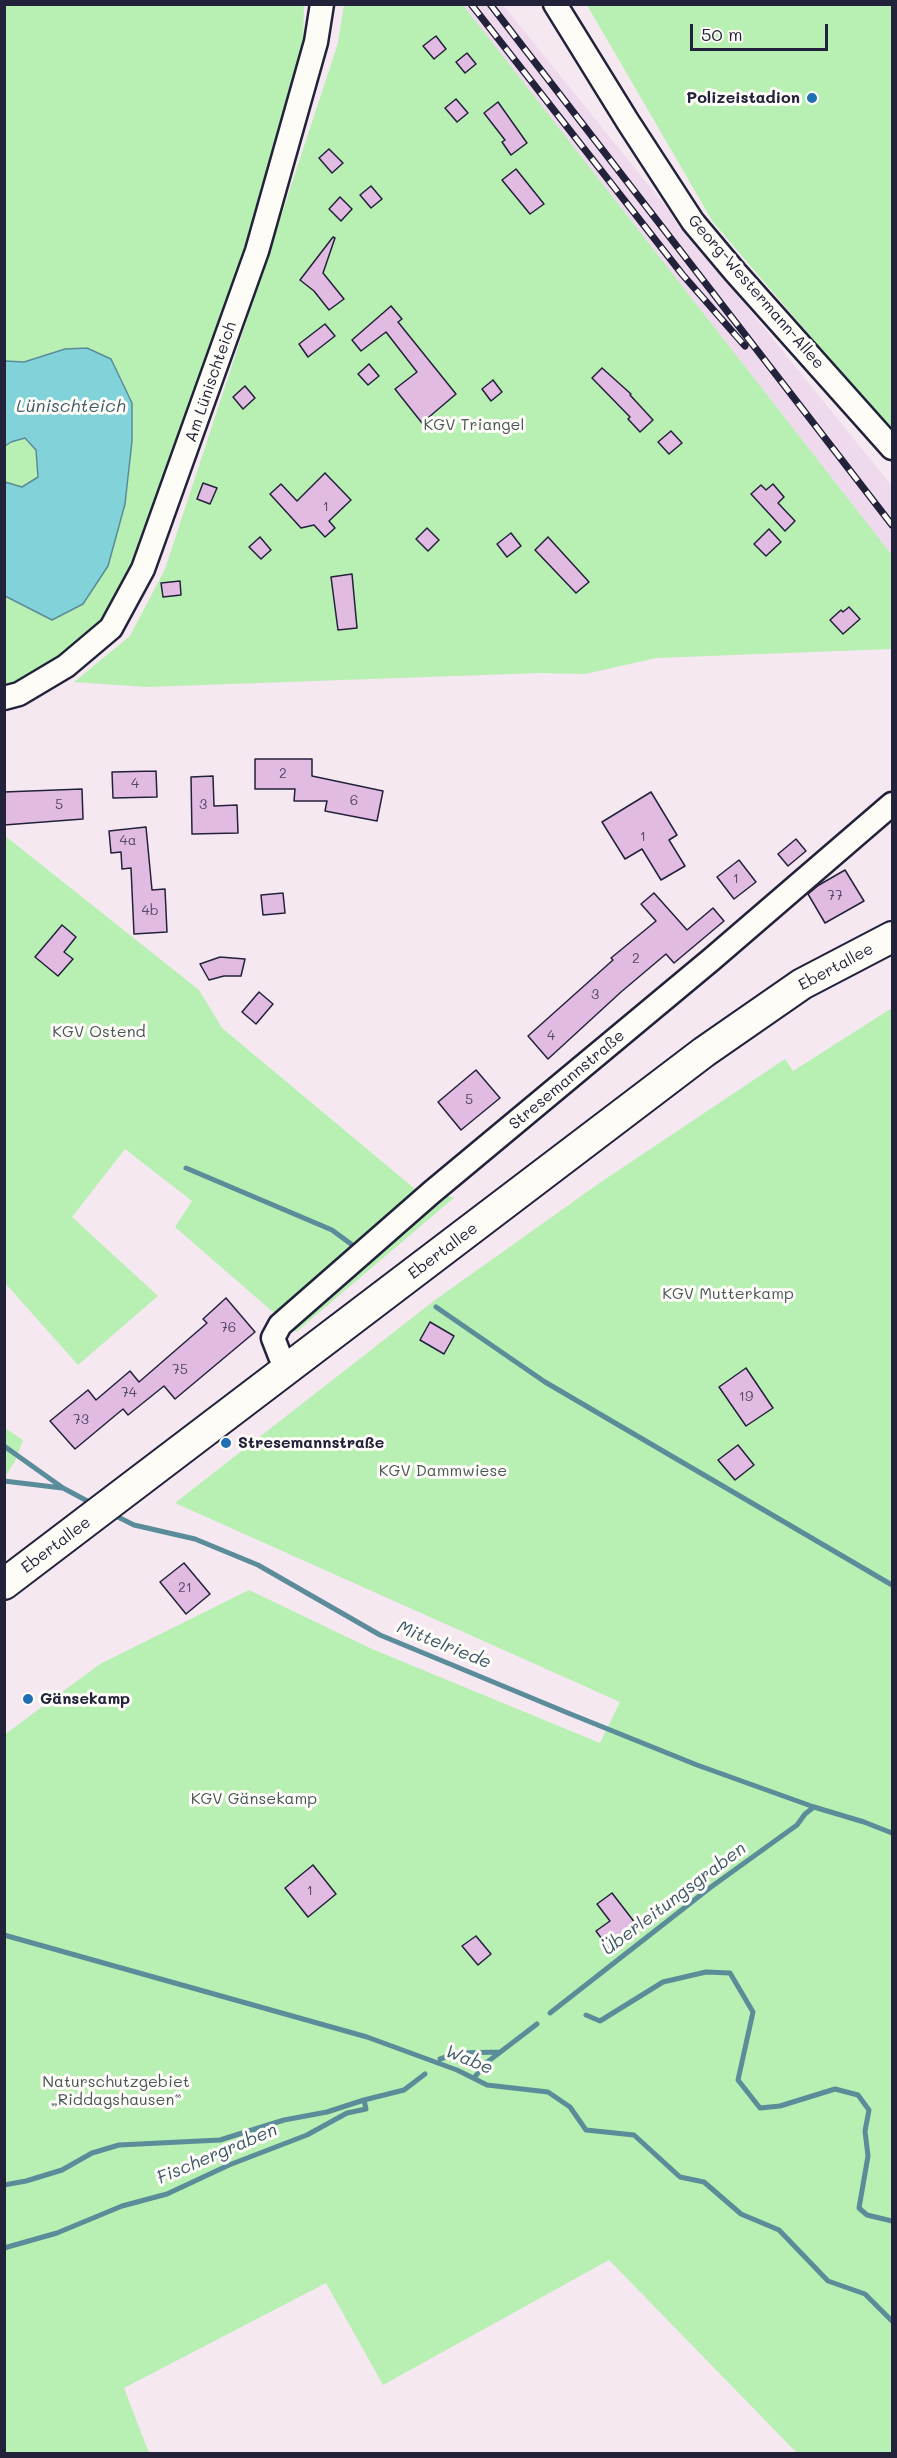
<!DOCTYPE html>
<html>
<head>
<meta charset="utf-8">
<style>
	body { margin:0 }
	#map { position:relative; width:897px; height:2458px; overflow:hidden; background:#f5e8f1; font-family:Mali,sans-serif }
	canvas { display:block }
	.frame { position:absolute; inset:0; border:6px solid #22223b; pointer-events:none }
	.scale { position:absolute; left:690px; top:24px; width:138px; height:27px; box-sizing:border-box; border:3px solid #22223b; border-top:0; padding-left:8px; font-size:18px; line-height:21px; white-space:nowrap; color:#22223b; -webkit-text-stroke:4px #fdfcf7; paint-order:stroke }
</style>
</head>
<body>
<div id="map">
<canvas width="897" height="2458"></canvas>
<div class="frame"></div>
<div class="scale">50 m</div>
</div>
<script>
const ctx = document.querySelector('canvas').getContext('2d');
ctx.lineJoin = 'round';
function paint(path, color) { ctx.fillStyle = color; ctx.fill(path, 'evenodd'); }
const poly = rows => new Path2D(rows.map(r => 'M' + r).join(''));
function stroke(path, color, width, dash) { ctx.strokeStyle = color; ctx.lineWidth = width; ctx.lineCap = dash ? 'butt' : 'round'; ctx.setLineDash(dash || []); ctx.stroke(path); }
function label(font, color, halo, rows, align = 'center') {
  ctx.font = font + ' Mali,sans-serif'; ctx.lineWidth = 6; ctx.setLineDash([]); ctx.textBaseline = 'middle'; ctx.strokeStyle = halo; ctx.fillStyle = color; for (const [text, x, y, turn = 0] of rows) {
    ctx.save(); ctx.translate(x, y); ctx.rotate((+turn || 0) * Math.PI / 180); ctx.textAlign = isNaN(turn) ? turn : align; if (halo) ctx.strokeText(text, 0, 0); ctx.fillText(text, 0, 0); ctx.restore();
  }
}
const built = poly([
	[463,5,503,5,892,486,892,555]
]);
const green = poly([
	[4,5,304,5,303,44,276,147,183,439,142,550,103,624,52,666,5,686],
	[344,5,463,5,892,555,892,649,656,658,585,674,539,673,146,687,74,682,130,636,165,569,338,43],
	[587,5,892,5,892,432,713,222],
	[4,835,199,990,222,1028,421,1194,455,1197,296,1332,175,1227,192,1201,125,1149,72,1217,158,1296,78,1365,5,1283],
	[892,1008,892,2453,797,2453,609,2260,383,2385,326,2283,124,2388,149,2453,5,2453,4,1735,100,1664,249,1590,372,1649,600,1743,620,1702,175,1503,435,1300,601,1182,785,1059,793,1071],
	[5,1428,23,1440,15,1461,5,1477]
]);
const water = poly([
	[87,348,111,359,132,403,132,441,125,504,108,566,83,604,52,620,5,596,5,482,22,487,38,477,36,450,25,438,11,442,5,446,5,361,24,362,65,349,87,348]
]);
const stream = poly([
	[186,1168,332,1230,351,1244],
	[436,1307,545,1382,892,1585],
	[4,1446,63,1488,93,1504],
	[4,1481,62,1488],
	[112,1514,134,1525,195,1539,258,1565,380,1635,568,1713,697,1765,814,1807,864,1822,892,1833],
	[4,1935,367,2037,457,2070,487,2085,548,2092,570,2107,586,2130,634,2135,680,2177,704,2182,741,2214,779,2230,828,2281,865,2294,892,2321],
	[550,2013,711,1887,797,1825,805,1814,814,1807],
	[586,2015,600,2021,663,1982,706,1972,730,1973,753,2012,738,2080,760,2108,780,2106,835,2089,858,2095,869,2110,865,2131,868,2156,859,2208,867,2215,892,2221],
	[440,2059,459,2053,500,2052],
	[474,2078,486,2063,537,2024],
	[4,2185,26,2181,62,2170,92,2153,119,2145,220,2140,284,2120,327,2112,364,2100],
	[4,2248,57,2233,122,2206,167,2194,229,2165,307,2135,347,2113,366,2109,364,2100,404,2090,425,2074]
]);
const building = poly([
	[436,36,446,49,434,59,423,46,436,36],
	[467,53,476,64,465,73,456,62,467,53],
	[456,99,468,113,457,122,445,108,456,99],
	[498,102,527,143,511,155,502,142,505,140,484,113,498,102],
	[329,149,343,163,332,173,319,158,329,149],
	[516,169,544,204,530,214,502,180,516,169],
	[371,186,382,199,371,208,360,195,371,186],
	[340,197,352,209,341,221,329,209,340,197],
	[333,237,335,238,323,273,344,299,329,310,314,291,300,280,333,237],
	[391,306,402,319,398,322,456,394,422,423,395,389,417,372,386,332,361,351,352,340,391,306],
	[325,324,335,336,308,357,299,344,325,324],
	[369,364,379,376,368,385,358,374,369,364],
	[602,368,631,394,630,395,653,420,640,432,628,419,630,417,592,378,602,368],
	[493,380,502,392,491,401,482,389,493,380],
	[245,386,255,398,243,409,233,397,245,386],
	[671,431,682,443,669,454,658,442,671,431],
	[325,473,351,500,329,521,335,528,325,537,314,525,301,528,270,494,281,484,297,501,325,473],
	[203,483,217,488,210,504,197,499,203,483],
	[773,484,784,497,778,503,795,521,785,531,751,494,761,485,766,490,773,484],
	[427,528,439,540,428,551,416,539,427,528],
	[769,529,781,542,766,556,754,544,769,529],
	[511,533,521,546,507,557,497,544,511,533],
	[260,537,271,550,261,559,249,547,260,537],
	[548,537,589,582,576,593,535,550,548,537],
	[352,574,357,628,338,630,331,577,352,574],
	[180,581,181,595,163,597,161,583,180,581],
	[849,607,860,619,843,634,830,620,841,610,843,612,849,607],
	[255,759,312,759,312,776,383,791,377,821,325,811,327,801,294,801,295,789,255,789,255,759],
	[156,771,157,797,113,798,112,772,156,771],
	[213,776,214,806,237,805,238,833,192,834,191,777,213,776],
	[82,789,83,819,4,825,4,792,82,789],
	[651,792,677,835,669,840,685,866,661,880,642,849,625,859,602,822,651,792],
	[146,827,152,890,165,889,167,932,134,934,131,868,122,869,121,852,111,853,109,831,146,827],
	[796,839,806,851,788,866,778,854,796,839],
	[739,860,756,882,734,899,717,877,739,860],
	[845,870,864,901,825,923,808,894,819,885,845,870],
	[283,893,285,913,263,915,261,895,283,893],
	[654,893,687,930,713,908,724,921,674,963,666,954,621,992,548,1059,528,1036,613,960,611,958,656,921,641,904,654,893],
	[62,925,76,937,64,952,73,959,58,976,35,957,62,925],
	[220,957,245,959,241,976,224,976,209,980,200,964,220,957],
	[259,992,273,1004,256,1024,242,1012,259,992],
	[476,1070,500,1098,461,1130,438,1102,476,1070],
	[226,1298,255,1332,175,1399,164,1386,128,1415,123,1409,75,1449,50,1421,88,1390,96,1400,130,1371,139,1382,207,1323,203,1319,226,1298],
	[430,1322,454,1336,444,1354,420,1340,430,1322],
	[746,1368,773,1408,746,1426,719,1387,746,1368],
	[738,1445,754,1465,735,1480,718,1460,738,1445],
	[184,1563,210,1594,186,1614,160,1582,184,1563],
	[313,1865,336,1894,308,1917,285,1888,313,1865],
	[612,1893,639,1928,610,1950,596,1931,610,1921,597,1904,612,1893],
	[476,1936,491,1954,478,1965,462,1946,476,1936]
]);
const minor = poly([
	[555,4,628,122,693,222,735,272,892,448],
	[4,698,19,694,66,666,111,628,143,569,257,251,316,42,322,4],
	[291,1367,280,1356,273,1338,280,1325,432,1192,712,959,892,804]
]);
const major = poly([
	[4,1584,704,1052,802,984,892,937]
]);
const rail = poly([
	[471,4,682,274,745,346],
	[490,4,892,525]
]);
const markers = [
	[812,98,6,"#1f6fb2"],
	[226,1443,6,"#1f6fb2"],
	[28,1699,6,"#1f6fb2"]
];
const numberNames = [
	["1",326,507],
	["2",283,774],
	["4",135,784],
	["6",354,801],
	["5",59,805],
	["3",203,805],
	["1",643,837],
	["4a",128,841],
	["1",736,879],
	["77",835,896],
	["4b",150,911],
	["2",636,959],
	["3",595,995],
	["4",551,1036],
	["5",469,1100],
	["76",228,1328],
	["75",180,1370],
	["74",129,1393],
	["19",746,1397],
	["73",81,1420],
	["21",185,1588],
	["1",310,1891]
];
const poiNames = [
	["Polizeistadion",800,98,"right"],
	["Stresemannstraße",238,1443],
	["Gänsekamp",40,1699]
];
const streetNames = [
	["Georg-Westermann-Allee",756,292,49],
	["Am Lünischteich",211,382,-71],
	["Ebertallee",836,967,-28],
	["Stresemannstraße",567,1080,-40],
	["Ebertallee",443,1251,-37],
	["Ebertallee",56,1545,-37]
];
const parkNames = [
	["KGV Triangel",474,425],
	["KGV Ostend",99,1032],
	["KGV Mutterkamp",728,1294],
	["KGV Dammwiese",443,1471],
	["KGV Gänsekamp",254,1799],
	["Naturschutzgebiet",116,2082],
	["„Riddagshausen“",116,2100]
];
const waterNames = [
	["Lünischteich",71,406],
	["Mittelriede",444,1645,22],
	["Überleitungsgraben",674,1899,-37],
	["Wabe",469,2060,22],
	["Fischergraben",217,2154,-23]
];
paint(built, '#efdaed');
paint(green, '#b8efb2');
paint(water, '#81d2d9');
stroke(water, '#5b8c9a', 1.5);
stroke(stream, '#5b8c9a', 5);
paint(building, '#e2bbe3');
stroke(building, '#22223b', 1.5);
stroke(minor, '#22223b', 27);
stroke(major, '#22223b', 34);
stroke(minor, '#fdfcf7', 22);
stroke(major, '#fdfcf7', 30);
stroke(rail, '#22223b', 7);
stroke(rail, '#fdfcf7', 4.5, [14]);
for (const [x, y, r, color] of markers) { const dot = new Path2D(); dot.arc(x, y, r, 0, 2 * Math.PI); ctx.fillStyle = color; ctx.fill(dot); stroke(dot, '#fdfcf7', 2); }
label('14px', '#524865', null, numberNames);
label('bold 16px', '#22223b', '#fdfcf7', poiNames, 'left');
label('16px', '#22223b', '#fdfcf7', streetNames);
label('16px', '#485559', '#fdfcf7', parkNames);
label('italic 18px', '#3e576a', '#fdfcf7', waterNames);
</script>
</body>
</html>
